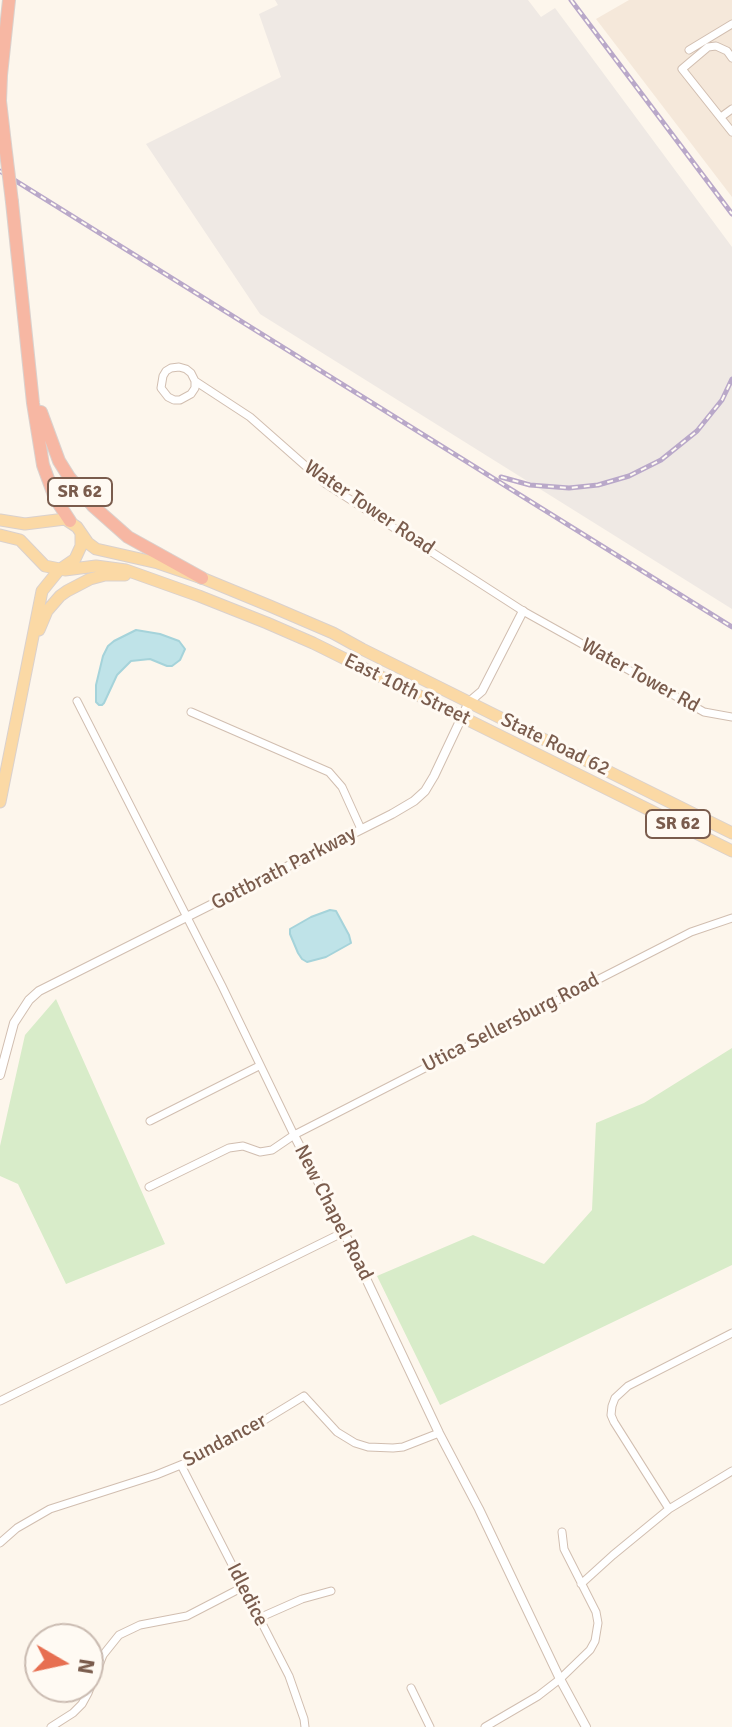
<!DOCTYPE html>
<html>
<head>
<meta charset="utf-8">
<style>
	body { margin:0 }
	#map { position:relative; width:732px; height:1727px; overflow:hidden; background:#fdf6ec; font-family:Signika,sans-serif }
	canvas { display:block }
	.north { position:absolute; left:24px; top:1623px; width:80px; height:80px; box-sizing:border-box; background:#fffaf3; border:2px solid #cabbb1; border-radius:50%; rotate:99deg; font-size:22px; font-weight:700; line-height:32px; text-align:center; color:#7a5c4d }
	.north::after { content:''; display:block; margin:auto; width:28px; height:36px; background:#e76f51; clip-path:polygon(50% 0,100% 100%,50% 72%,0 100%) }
</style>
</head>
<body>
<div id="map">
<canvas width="732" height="1727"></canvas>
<div class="north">N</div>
</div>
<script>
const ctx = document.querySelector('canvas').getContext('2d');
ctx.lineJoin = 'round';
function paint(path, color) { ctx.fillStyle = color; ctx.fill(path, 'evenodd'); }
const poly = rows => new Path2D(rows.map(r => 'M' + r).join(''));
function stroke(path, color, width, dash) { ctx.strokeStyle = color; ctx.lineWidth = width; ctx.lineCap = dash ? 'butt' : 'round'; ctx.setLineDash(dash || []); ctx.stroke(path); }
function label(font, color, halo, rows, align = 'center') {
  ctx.font = font + ' Signika,sans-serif'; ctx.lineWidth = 6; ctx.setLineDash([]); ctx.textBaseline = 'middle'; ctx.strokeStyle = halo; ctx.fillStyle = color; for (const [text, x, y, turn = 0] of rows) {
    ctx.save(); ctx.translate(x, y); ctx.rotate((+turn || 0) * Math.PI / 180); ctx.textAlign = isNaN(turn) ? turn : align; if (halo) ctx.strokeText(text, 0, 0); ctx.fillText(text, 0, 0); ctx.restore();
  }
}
const residential = poly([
	[629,0,732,0,732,197,596,19]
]);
const industrial = poly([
	[275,0,528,0,541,17,555,8,732,247,732,609,260,314,146,144,281,77,259,14,278,5]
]);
const green = poly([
	[56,999,165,1244,66,1284,18,1184,0,1176,0,1146,25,1035],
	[732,1048,732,1265,440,1405,377,1276,473,1235,544,1264,592,1210,596,1123,644,1103]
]);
const water = poly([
	[136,630,160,634,179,641,185,649,180,660,172,666,167,666,150,659,131,661,117,675,104,703,102,705,99,705,96,702,96,685,103,656,108,646,114,641,136,630],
	[330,910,336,911,349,935,351,943,326,957,307,962,302,959,298,953,290,934,290,929,311,917,330,910]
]);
const minor = poly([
	[689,50,732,24],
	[732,58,727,51,716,46,708,47,682,69,732,132],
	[721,117,732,109],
	[195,381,195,388,191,394,180,400,174,400,168,397,161,388,163,376,166,371,171,368,179,367,186,369,191,373,195,381,250,417,326,484,523,611,704,712,732,717],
	[77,701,222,986,294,1135],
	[191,712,329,772,342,787,361,829],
	[150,1121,259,1066],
	[149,1187,229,1148,243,1146,260,1152,272,1150,294,1135,691,932,732,918],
	[0,1401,344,1232],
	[181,1465,289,1676,304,1719,305,1727],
	[669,1509,614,1422,611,1415,612,1406,615,1398,628,1386,732,1333],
	[0,1543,17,1528,50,1509,156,1475,193,1460,253,1427,304,1396,337,1432,355,1443,368,1447,393,1448,403,1447,439,1433],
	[581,1584,613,1555,669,1509,732,1471],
	[259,1618,302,1599,331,1591],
	[411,1688,430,1727],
	[51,1727,73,1713,82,1704,88,1693,103,1655,119,1635,140,1625,187,1616,243,1587],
	[485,1727,538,1696,560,1679,590,1650,595,1641,598,1623,596,1612,564,1549,562,1532]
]);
const tertiary = poly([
	[0,1075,14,1023,29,1000,39,991,392,814,414,801,425,791,434,776,469,702,482,691,523,611],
	[294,1135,344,1232,439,1433,479,1509,560,1679,586,1727]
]);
const primary = poly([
	[0,520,25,524,65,519,77,527,88,543,96,549,158,563,202,578,270,606,333,633,362,649,732,833],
	[0,535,20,540,45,566,65,570,96,566,126,570,199,596,267,623,313,643,732,851],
	[39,630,47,611,60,596,67,591,90,579,105,575,125,575],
	[0,802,42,591,59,570,75,559,81,546,81,535]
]);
const motorway = poly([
	[5,144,0,101,1,75,9,0],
	[12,202,33,403,43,465,55,498,70,521],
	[41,412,59,461,69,477,93,506,128,537,202,578]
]);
const rail = poly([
	[571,0,732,214],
	[0,171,732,627],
	[501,477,530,485,569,488,598,485,629,476,661,460,697,431,722,400,732,379]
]);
const motorwayBridge = poly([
	[5,144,12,202]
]);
const shields = [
	[80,492,64],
	[678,824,64]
];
const shieldNames = [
	["SR 62",80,492],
	["SR 62",678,824]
];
const streetNames = [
	["Water Tower Road",369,508,34],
	["Water Tower Rd",640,676,29],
	["East 10th Street",407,690,26],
	["State Road 62",555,745,26],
	["Gottbrath Parkway",284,869,-27],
	["Utica Sellersburg Road",511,1023,-27],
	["New Chapel Road",333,1213,63],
	["Sundancer",225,1441,-28],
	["Idledice",247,1595,63]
];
paint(residential, '#f5e8da');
paint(industrial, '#efe9e4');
paint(green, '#d8ecc9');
paint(water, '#bfe3e8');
stroke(water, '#a5d3da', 2);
stroke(minor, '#d1beb0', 9);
stroke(tertiary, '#d1beb0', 10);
stroke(primary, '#dad1cd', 13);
stroke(motorway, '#dad1cd', 14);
stroke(minor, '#fff', 7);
stroke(tertiary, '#fff', 8);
stroke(primary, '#fbd9a5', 11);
stroke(motorway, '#f7b7a3', 12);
stroke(rail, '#b9a8c9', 5);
stroke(rail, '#fffaf3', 2, [6]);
stroke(motorwayBridge, '#dad1cd', 14, []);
stroke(motorwayBridge, '#f7b7a3', 12);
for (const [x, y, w] of shields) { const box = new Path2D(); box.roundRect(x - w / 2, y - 14, w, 28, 6); ctx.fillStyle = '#fffaf3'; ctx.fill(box); stroke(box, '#7a5c4d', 2); }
label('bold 18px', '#7a5c4d', null, shieldNames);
label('20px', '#7a5c4d', '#fffaf3', streetNames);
</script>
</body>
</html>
